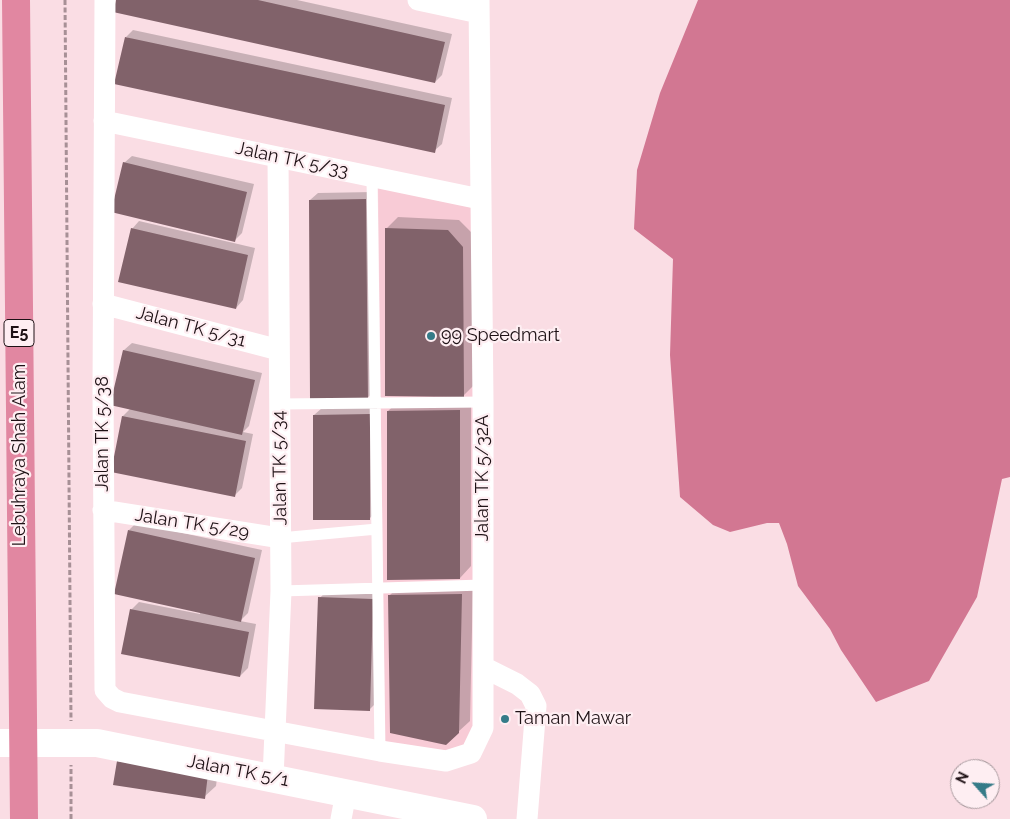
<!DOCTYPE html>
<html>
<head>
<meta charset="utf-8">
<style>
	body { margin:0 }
	#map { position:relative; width:1010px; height:819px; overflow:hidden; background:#fadde4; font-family:Raleway,sans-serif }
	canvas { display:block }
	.north { position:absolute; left:950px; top:759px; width:50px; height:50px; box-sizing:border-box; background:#feeef2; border:1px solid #a4969a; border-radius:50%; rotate:296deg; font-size:14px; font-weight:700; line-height:20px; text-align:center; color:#1e1115 }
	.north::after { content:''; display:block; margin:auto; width:18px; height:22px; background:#357b88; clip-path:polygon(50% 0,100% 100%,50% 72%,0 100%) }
</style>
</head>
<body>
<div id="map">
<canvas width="1010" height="819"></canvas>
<div class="north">N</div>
</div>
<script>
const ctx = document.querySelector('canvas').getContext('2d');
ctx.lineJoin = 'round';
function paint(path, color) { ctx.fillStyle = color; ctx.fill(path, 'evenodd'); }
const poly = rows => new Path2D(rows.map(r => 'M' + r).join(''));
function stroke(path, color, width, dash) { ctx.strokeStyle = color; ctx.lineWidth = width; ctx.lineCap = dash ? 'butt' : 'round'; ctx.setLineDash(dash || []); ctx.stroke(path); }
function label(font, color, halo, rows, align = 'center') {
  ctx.font = font + ' Raleway,sans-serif'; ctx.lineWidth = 4.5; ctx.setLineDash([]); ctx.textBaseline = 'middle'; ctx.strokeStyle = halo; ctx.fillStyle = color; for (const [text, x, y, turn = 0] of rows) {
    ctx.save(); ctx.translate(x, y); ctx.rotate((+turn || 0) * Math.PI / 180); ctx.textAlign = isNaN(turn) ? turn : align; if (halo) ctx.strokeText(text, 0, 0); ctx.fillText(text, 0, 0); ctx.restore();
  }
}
const built = poly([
	[378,185,472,205,475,725,464,747,444,754,385,744]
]);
const water = poly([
	[698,0,1010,0,1010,477,1002,479,977,597,929,681,876,702,841,650,830,629,798,586,787,544,779,523,767,523,730,532,713,525,680,497,670,355,673,259,634,229,637,170,660,93]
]);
const shadow = poly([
	[117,0,297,0,452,34,442,75,435,82],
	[133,30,452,98,442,144,434,151,126,37],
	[132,156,254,184,242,233,235,240,124,163],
	[373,192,375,391,367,398,310,200,318,193],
	[398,217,459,220,474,235,475,384,463,396,386,229],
	[139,221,255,248,243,300,236,308,132,229],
	[132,343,262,373,249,426,243,432,253,434,242,488,234,496,112,471,123,416,131,408,124,350],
	[471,399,471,566,460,578,388,411,400,400],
	[377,407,377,511,369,519,314,415,322,408],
	[136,523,262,550,248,613,240,621,256,624,248,668,240,676,131,610,139,602,200,614,200,611,129,530],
	[401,584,473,584,470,721,458,732,390,595],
	[327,590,380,592,377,702,369,710,320,598],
	[130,750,219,763,216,786,204,797]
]);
const building = poly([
	[116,0,258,0,445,42,435,83,113,12],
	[125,37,445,105,435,153,114,84],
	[123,162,247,192,235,242,111,212],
	[366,199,368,399,310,400,309,200],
	[131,228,248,255,236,309,118,282],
	[385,228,448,230,463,247,464,397,385,396],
	[123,350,255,380,242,435,110,405],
	[460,410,460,579,387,580,387,411],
	[370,414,370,520,313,520,313,415],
	[122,416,246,441,235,497,111,472],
	[128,530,255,558,241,622,114,594],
	[462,594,459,733,446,745,390,733,388,595],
	[318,597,373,599,370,711,314,709],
	[130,609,249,632,240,677,121,654],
	[117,761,208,774,205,799,113,785]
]);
const path = poly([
	[65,0,71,721],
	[71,819,71,765]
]);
const service = poly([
	[372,177,380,751],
	[279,404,483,402],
	[280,538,377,529],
	[281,591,483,585]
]);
const minor = poly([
	[105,0,103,392,105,690,112,698,120,702,380,751,446,761,471,753,483,728,483,402,479,0],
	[418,0,479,13],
	[104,121,480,199],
	[103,304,279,350],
	[103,510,280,538],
	[483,667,517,684,530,694,536,706,527,819],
	[273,778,281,591,278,157],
	[341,819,346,793]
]);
const tertiary = poly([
	[0,743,97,743,473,819]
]);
const motorway = poly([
	[16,0,24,819]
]);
const markers = [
	[431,336,5,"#357b88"],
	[505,719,5,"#357b88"]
];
const shields = [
	[19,333,30]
];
const shieldNames = [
	["E5",19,333]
];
const streetNames = [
	["Jalan TK 5/33",292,160,12],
	["Jalan TK 5/31",191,327,15],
	["Jalan TK 5/38",103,434,-90],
	["Lebuhraya Shah Alam",20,455,-90],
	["Jalan TK 5/34",280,468,-91],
	["Jalan TK 5/32A",483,478,-90],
	["Jalan TK 5/29",192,524,9],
	["Jalan TK 5/1",238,771,11]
];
const poiNames = [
	["99 Speedmart",441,336],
	["Taman Mawar",515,719]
];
paint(built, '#f8cbd6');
paint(water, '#d27792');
paint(shadow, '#0003');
paint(building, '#81626a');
stroke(path, '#a79096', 3, [5, 2.5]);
stroke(service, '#fff', 11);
stroke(minor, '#fff', 21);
stroke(tertiary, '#fff', 28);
stroke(motorway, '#e187a1', 28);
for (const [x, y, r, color] of markers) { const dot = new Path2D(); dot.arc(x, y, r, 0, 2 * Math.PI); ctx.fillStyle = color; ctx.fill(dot); stroke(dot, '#feeef2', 2); }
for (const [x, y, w] of shields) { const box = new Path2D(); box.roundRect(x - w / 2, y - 13.5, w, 27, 4); ctx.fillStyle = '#feeef2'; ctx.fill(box); stroke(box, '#1e1115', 1); }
label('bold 16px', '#1e1115', null, shieldNames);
label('18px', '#1e1115', '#feeef2', streetNames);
label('18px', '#1e1115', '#feeef2', poiNames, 'left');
</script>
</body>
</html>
